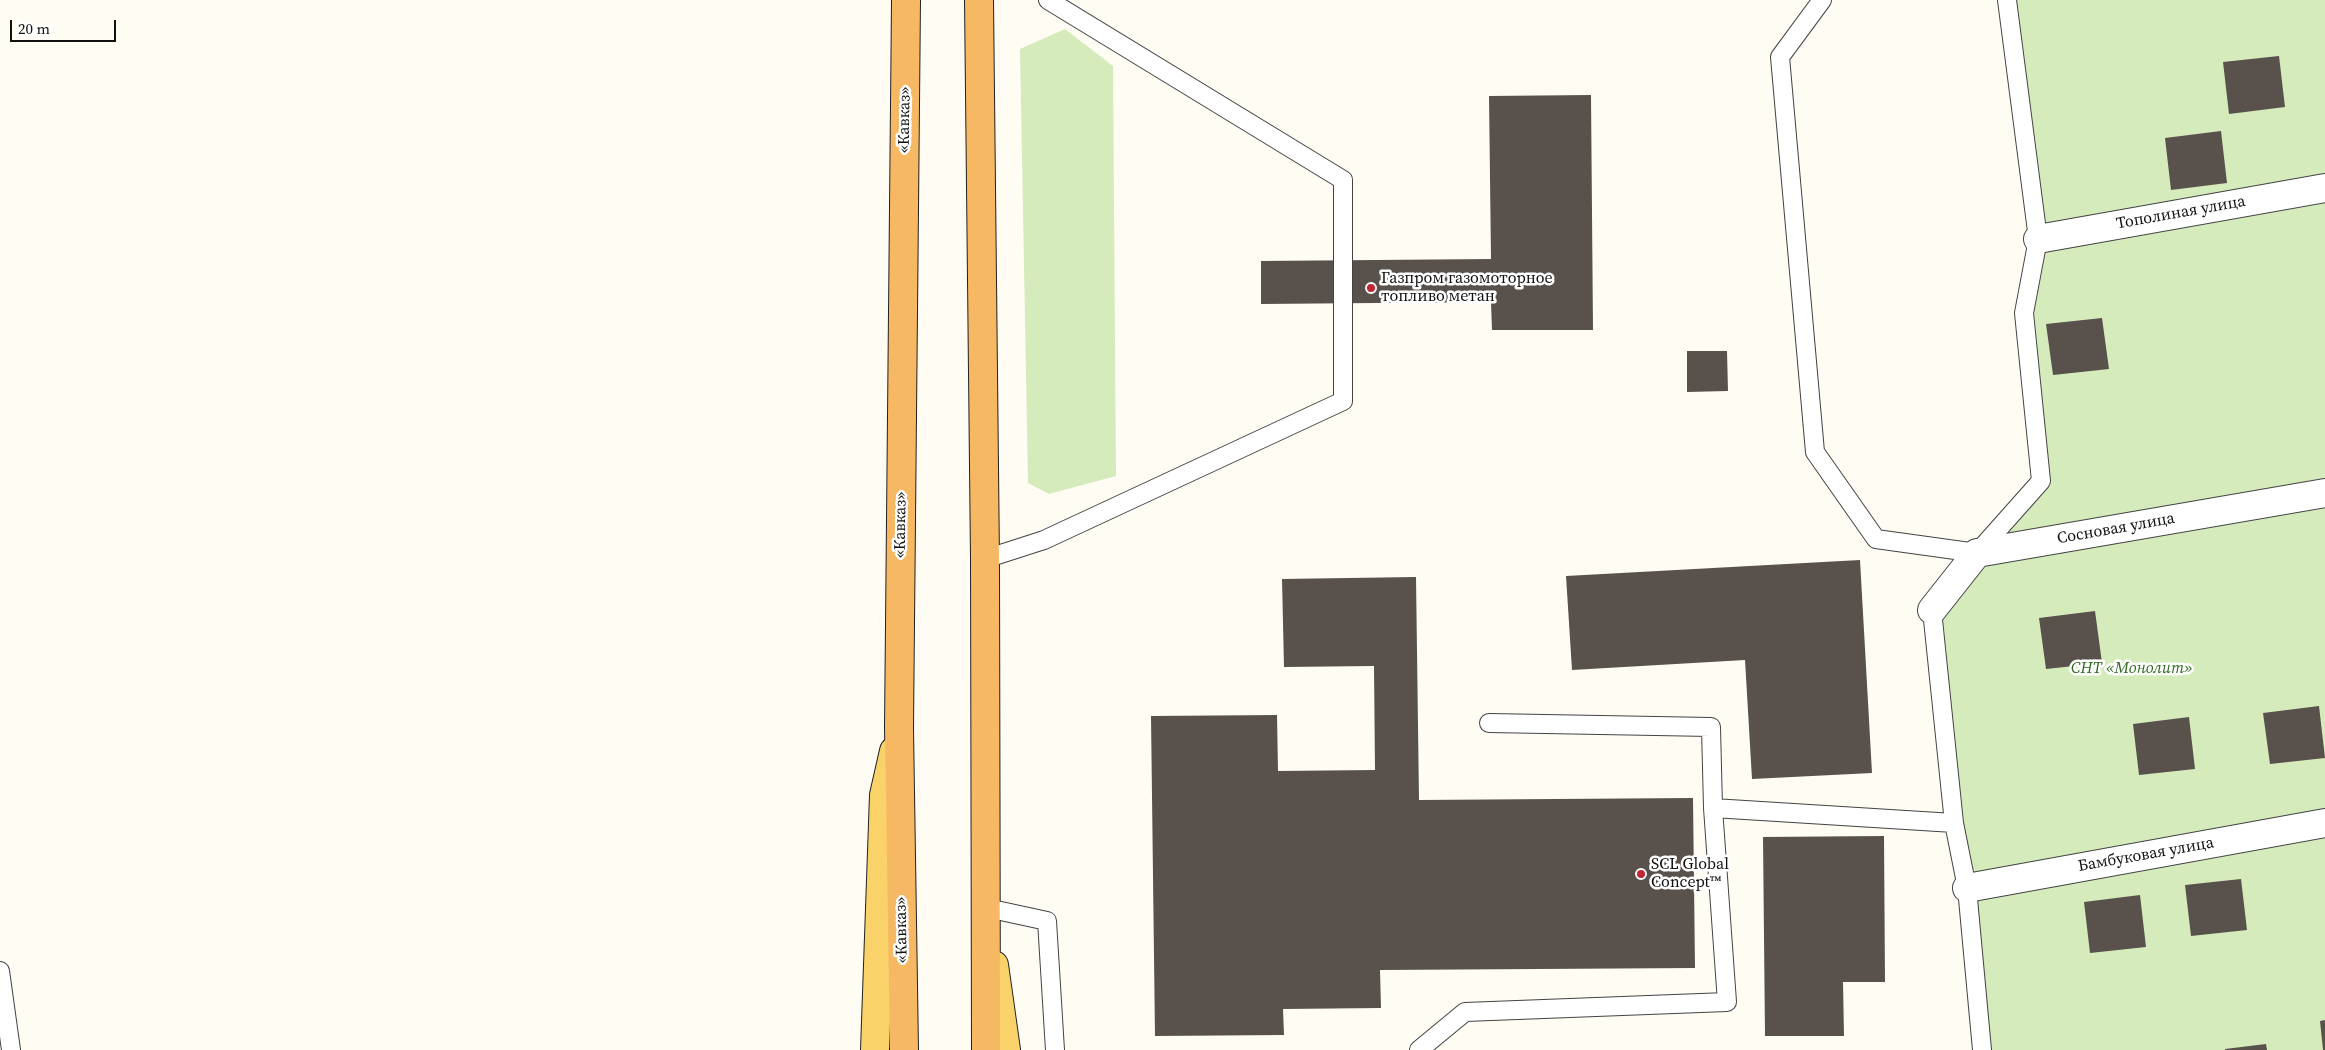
<!DOCTYPE html>
<html>
<head>
<meta charset="utf-8">
<style>
	body { margin:0 }
	#map { position:relative; width:2325px; height:1050px; overflow:hidden; background:#fffcf4; font-family:"Source Serif 4",serif }
	canvas { display:block }
	.scale { position:absolute; left:10px; top:20px; width:106px; height:22px; box-sizing:border-box; border:2px solid #101010; border-top:0; padding-left:6px; font-size:15px; line-height:18px; white-space:nowrap; color:#101010; -webkit-text-stroke:4px #fff; paint-order:stroke }
</style>
</head>
<body>
<div id="map">
<canvas width="2325" height="1050"></canvas>
<div class="scale">20 m</div>
</div>
<script>
const ctx = document.querySelector('canvas').getContext('2d');
ctx.lineJoin = 'round';
function paint(path, color) { ctx.fillStyle = color; ctx.fill(path, 'evenodd'); }
const poly = rows => new Path2D(rows.map(r => 'M' + r).join(''));
function stroke(path, color, width, dash) { ctx.strokeStyle = color; ctx.lineWidth = width; ctx.lineCap = dash ? 'butt' : 'round'; ctx.setLineDash(dash || []); ctx.stroke(path); }
function label(font, color, halo, rows, align = 'center') {
  ctx.font = font + ' "Source Serif 4",serif'; ctx.lineWidth = 5; ctx.setLineDash([]); ctx.textBaseline = 'middle'; ctx.strokeStyle = halo; ctx.fillStyle = color; for (const [text, x, y, turn = 0] of rows) {
    ctx.save(); ctx.translate(x, y); ctx.rotate((+turn || 0) * Math.PI / 180); ctx.textAlign = isNaN(turn) ? turn : align; if (halo) ctx.strokeText(text, 0, 0); ctx.fillText(text, 0, 0); ctx.restore();
  }
}
const green = poly([
	[2007,0,2325,0,2325,1050,1982,1050,1932,610,2041,481,2024,313,2038,239],
	[1065,29,1113,66,1116,476,1049,494,1028,483,1020,49]
]);
const building = poly([
	[2279,56,2285,107,2229,114,2223,62],
	[1591,95,1593,330,1492,330,1491,302,1261,304,1261,261,1491,259,1489,96],
	[2221,131,2227,183,2171,190,2165,138],
	[2102,318,2109,369,2053,375,2046,324],
	[1687,351,1727,351,1728,391,1687,392],
	[1860,560,1872,773,1752,779,1745,660,1572,670,1566,576],
	[1416,577,1419,800,1693,798,1695,968,1380,970,1381,1008,1283,1009,1284,1035,1155,1036,1151,716,1277,715,1278,771,1375,770,1374,666,1284,667,1282,579],
	[2095,611,2102,663,2046,669,2039,618],
	[2319,706,2325,758,2270,764,2263,713],
	[2189,717,2195,769,2139,775,2133,724],
	[1884,836,1885,982,1843,982,1844,1036,1765,1036,1763,837],
	[2241,879,2247,930,2191,936,2185,885],
	[2140,895,2146,947,2090,953,2084,902],
	[2325,1020,2325,1050,2323,1050,2320,1021],
	[2266,1044,2267,1050,2225,1050,2225,1049]
]);
const service = poly([
	[1822,0,1780,57,1815,452,1876,539,1977,553,2041,481,2024,313,2038,239,2007,0],
	[985,559,1044,540,1343,401,1343,180,1048,0],
	[1932,610,1954,823,1967,888,1982,1050],
	[1713,808,1954,823],
	[987,908,1047,921,1055,1050],
	[0,971,11,1050],
	[1419,1050,1465,1012,1727,1002,1713,808,1711,727,1489,723]
]);
const minor = poly([
	[2038,239,2325,188],
	[1932,610,1977,553,2325,493],
	[1967,888,2325,823]
]);
const primary = poly([
	[994,965,1006,1050],
	[875,1050,884,795,894,751]
]);
const trunk = poly([
	[979,0,985,559,986,1050],
	[904,1050,899,728,906,0]
]);
const markers = [
	[1371,288,5,"#c32632"],
	[1641,874,5,"#c32632"]
];
const streetNames = [
	["«Кавказ»",905,120,-89],
	["Тополиная улица",2181,213,-10],
	["«Кавказ»",901,525,-89],
	["Сосновая улица",2116,529,-10],
	["Бамбуковая улица",2146,855,-10],
	["«Кавказ»",902,930,-91]
];
const poiNames = [
	["Газпром газомоторное",1381,279],
	["топливо метан",1381,297],
	["SCL Global",1651,865],
	["Concept™",1651,883]
];
const parkNames = [
	["СНТ «Монолит»",2132,669]
];
paint(green, '#d6ebbc');
paint(building, '#59514c');
stroke(service, '#434343', 20);
stroke(minor, '#434343', 30);
stroke(primary, '#212121', 30);
stroke(trunk, '#212121', 30);
stroke(service, '#fff', 18);
stroke(minor, '#fff', 28);
stroke(primary, '#f9d26a', 28);
stroke(trunk, '#f7b863', 28);
for (const [x, y, r, color] of markers) { const dot = new Path2D(); dot.arc(x, y, r, 0, 2 * Math.PI); ctx.fillStyle = color; ctx.fill(dot); stroke(dot, '#fff', 2); }
label('16px', '#101010', '#fff', streetNames);
label('16px', '#101010', '#fff', poiNames, 'left');
label('italic 16px', '#316a1f', '#fff', parkNames);
</script>
</body>
</html>
